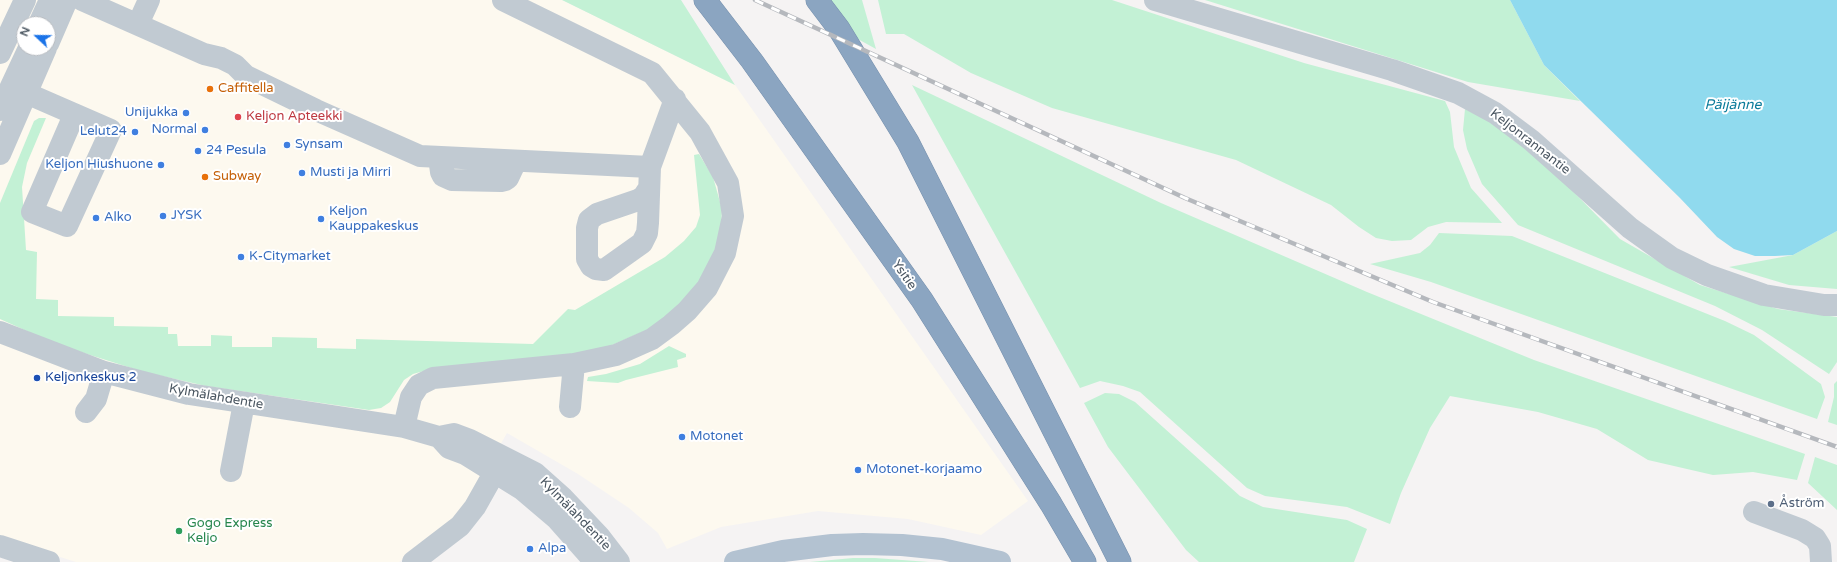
<!DOCTYPE html>
<html>
<head>
<meta charset="utf-8">
<style>
	body { margin:0 }
	#map { position:relative; width:1837px; height:562px; overflow:hidden; background:#f5f3f3; font-family:"Varela Round",sans-serif }
	canvas { display:block }
	.north { position:absolute; left:16px; top:16px; width:40px; height:40px; box-sizing:border-box; background:#fff; border:1px solid #b7bbc0; border-radius:50%; rotate:292deg; font-size:11px; font-weight:700; line-height:16px; text-align:center; color:#4a5661 }
	.north::after { content:''; display:block; margin:auto; width:14px; height:18px; background:#1a73e8; clip-path:polygon(50% 0,100% 100%,50% 72%,0 100%) }
</style>
</head>
<body>
<div id="map">
<canvas width="1837" height="562"></canvas>
<div class="north">N</div>
</div>
<script>
const ctx = document.querySelector('canvas').getContext('2d');
ctx.lineJoin = 'round';
function paint(path, color) { ctx.fillStyle = color; ctx.fill(path, 'evenodd'); }
const poly = rows => new Path2D(rows.map(r => 'M' + r).join(''));
function stroke(path, color, width, dash) { ctx.strokeStyle = color; ctx.lineWidth = width; ctx.lineCap = dash ? 'butt' : 'round'; ctx.setLineDash(dash || []); ctx.stroke(path); }
function label(font, color, halo, rows, align = 'center') {
  ctx.font = font + ' "Varela Round",sans-serif'; ctx.lineWidth = 4; ctx.setLineDash([]); ctx.textBaseline = 'middle'; ctx.strokeStyle = halo; ctx.fillStyle = color; for (const [text, x, y, turn = 0] of rows) {
    ctx.save(); ctx.translate(x, y); ctx.rotate((+turn || 0) * Math.PI / 180); ctx.textAlign = isNaN(turn) ? turn : align; if (halo) ctx.strokeText(text, 0, 0); ctx.fillText(text, 0, 0); ctx.restore();
  }
}
const commercial = poly([
	[0,0,562,0,735,85,1028,501,981,535,908,519,818,511,721,527,667,549,658,533,629,508,578,474,507,433,459,517,399,562,76,562,0,538],
	[24,24,48,24,48,48,24,48]
]);
const green = poly([
	[562,0,681,0,735,85],
	[827,0,862,0,876,49,856,38],
	[878,0,1112,0,1304,63,1445,101,1450,112,1454,147,1471,188,1502,223,1446,222,1428,227,1411,240,1392,241,1376,238,1359,227,1331,205,1236,160,1052,108,971,73,904,34,886,34],
	[1205,0,1510,0,1544,65,1580,101,1468,82],
	[912,85,1161,203,1367,292,1534,360,1805,454,1797,480,1753,472,1713,475,1648,460,1597,429,1538,412,1450,396,1430,428,1401,493,1390,524,1347,507,1265,496,1247,488,1140,392,1123,386,1100,381,1080,388],
	[1465,109,1497,125,1545,163,1620,239,1700,285,1778,309,1837,317,1837,362,1829,374,1762,330,1715,306,1518,225,1482,184,1467,149,1463,130],
	[39,118,46,118,27,163,22,187,26,250,37,252,36,299,58,300,58,316,114,317,114,326,168,327,168,334,177,334,178,346,211,346,211,335,232,336,232,347,272,347,272,337,317,338,317,348,356,349,356,339,533,344,568,309,575,310,665,257,684,241,696,227,700,215,694,155,699,154,713,177,722,209,721,230,715,255,689,299,656,326,596,352,431,369,413,374,404,380,390,402,381,408,369,410,206,386,144,372,90,355,49,341,0,319,0,203,34,121],
	[1837,231,1837,289,1789,285,1729,267,1793,255],
	[1439,233,1512,236,1725,321,1754,335,1821,384,1825,397,1817,419,1431,282,1370,264,1420,253,1430,245],
	[669,346,686,354,686,357,677,360,678,367,626,380,618,383,587,381,588,377,606,374,640,364],
	[1837,381,1837,425,1828,422,1834,397,1834,384],
	[1105,393,1119,394,1135,402,1240,496,1263,507,1347,520,1367,529,1354,562,1199,562,1186,550,1108,447,1084,403],
	[1815,457,1837,465,1837,510,1808,483],
	[853,558,875,558,929,562,810,562]
]);
const water = poly([
	[1510,0,1837,0,1837,231,1793,255,1775,256,1755,256,1734,249,1717,237,1680,198,1544,65]
]);
const minor = poly([
	[82,0,204,54,221,58,235,65,246,76,316,110,420,156,650,167],
	[1155,0,1392,70,1458,93,1495,113,1531,140,1630,228,1672,258,1707,275,1764,295,1824,305,1837,305],
	[39,24,50,0],
	[138,24,149,0],
	[48,44,67,0],
	[0,53,25,0],
	[26,93,111,130,67,226,32,212,74,115],
	[0,110,29,48],
	[0,154,46,48],
	[439,157,441,172,443,176,452,180,501,181,505,180,508,178,516,161],
	[649,188,643,197,638,200,597,214,589,220,587,228,587,259,591,266,596,269,604,270,642,243,647,233,648,223,650,167,675,99],
	[0,332,104,372,189,394,404,427,439,437,454,434,470,440,535,473,563,498,599,536,619,562],
	[570,407,574,364],
	[86,412,96,399,104,372],
	[404,427,411,397,419,385,433,378,574,364,616,355,652,339,671,325,687,311,707,288,725,253,733,216,728,183,700,132,652,73,503,0],
	[440,438,449,448,465,454,523,490,556,518,595,562],
	[231,471,244,403],
	[1754,512,1802,530,1815,538,1820,546,1821,562],
	[0,546,49,562],
	[413,562,460,526,475,507,502,459]
]);
const major = poly([
	[735,562,783,551,832,545,863,544,902,545,942,549,1000,562]
]);
const highway = poly([
	[705,0,752,61,922,300,1051,504,1085,562],
	[817,0,839,29,908,142,1120,562]
]);
const rail = poly([
	[755,0,1185,198,1433,302,1837,447]
]);
const markers = [
	[210,89,4,"#e8710a"],
	[186,113,4,"#3f7fe0"],
	[238,117,4,"#e0444e"],
	[205,130,4,"#3f7fe0"],
	[135,132,4,"#3f7fe0"],
	[287,145,4,"#3f7fe0"],
	[198,151,4,"#3f7fe0"],
	[161,165,4,"#3f7fe0"],
	[302,173,4,"#3f7fe0"],
	[205,177,4,"#e8710a"],
	[163,216,4,"#3f7fe0"],
	[96,218,4,"#3f7fe0"],
	[321,219,4,"#3f7fe0"],
	[241,257,4,"#3f7fe0"],
	[37,378,4,"#1a4fb4"],
	[682,437,4,"#3f7fe0"],
	[858,470,4,"#3f7fe0"],
	[1771,504,4,"#5c6f8a"],
	[179,531,4,"#2e9e5b"],
	[530,549,4,"#3f7fe0"]
];
const foodNames = [
	["Caffitella",218,89],
	["Subway",213,177]
];
const shopNames = [
	["Unijukka",178,113,"right"],
	["Normal",197,130,"right"],
	["Lelut24",127,132,"right"],
	["Synsam",295,145],
	["24 Pesula",206,151],
	["Keljon Hiushuone",153,165,"right"],
	["Musti ja Mirri",310,173],
	["Keljon",329,212],
	["Kauppakeskus",329,227],
	["JYSK",171,216],
	["Alko",104,218],
	["K-Citymarket",249,257],
	["Motonet",690,437],
	["Motonet-korjaamo",866,470],
	["Alpa",538,549]
];
const healthNames = [
	["Keljon Apteekki",246,117]
];
const streetNames = [
	["Keljonrannantie",1530,142,38],
	["Ysitie",904,275,55],
	["Kylmälahdentie",216,397,10],
	["Kylmälahdentie",575,514,46]
];
const transitNames = [
	["Keljonkeskus 2",45,378]
];
const serviceNames = [
	["Åström",1779,504]
];
const leisureNames = [
	["Gogo Express",187,524],
	["Keljo",187,539]
];
const waterNames = [
	["Päijänne",1733,105]
];
paint(commercial, '#fdf9ef');
paint(green, '#c3f1d5');
paint(water, '#90daee');
stroke(highway, '#7690ad', 23);
stroke(minor, '#c1cad2', 22);
stroke(major, '#b3c2d1', 22);
stroke(highway, '#8ba5c1', 22);
stroke(rail, '#b5b8bd', 4.5);
stroke(rail, '#fff', 3, [9]);
for (const [x, y, r, color] of markers) { const dot = new Path2D(); dot.arc(x, y, r, 0, 2 * Math.PI); ctx.fillStyle = color; ctx.fill(dot); stroke(dot, '#fff', 1.5); }
label('13px', '#c56008', '#fff', foodNames, 'left');
label('13px', '#366cbe', '#fff', shopNames, 'left');
label('13px', '#be3a42', '#fff', healthNames, 'left');
label('13px', '#4a5661', '#fff', streetNames);
label('13px', '#164399', '#fff', transitNames, 'left');
label('13px', '#4e5e75', '#fff', serviceNames, 'left');
label('13px', '#27864d', '#fff', leisureNames, 'left');
label('italic 14px', '#0c7c9b', '#fff', waterNames);
</script>
</body>
</html>
